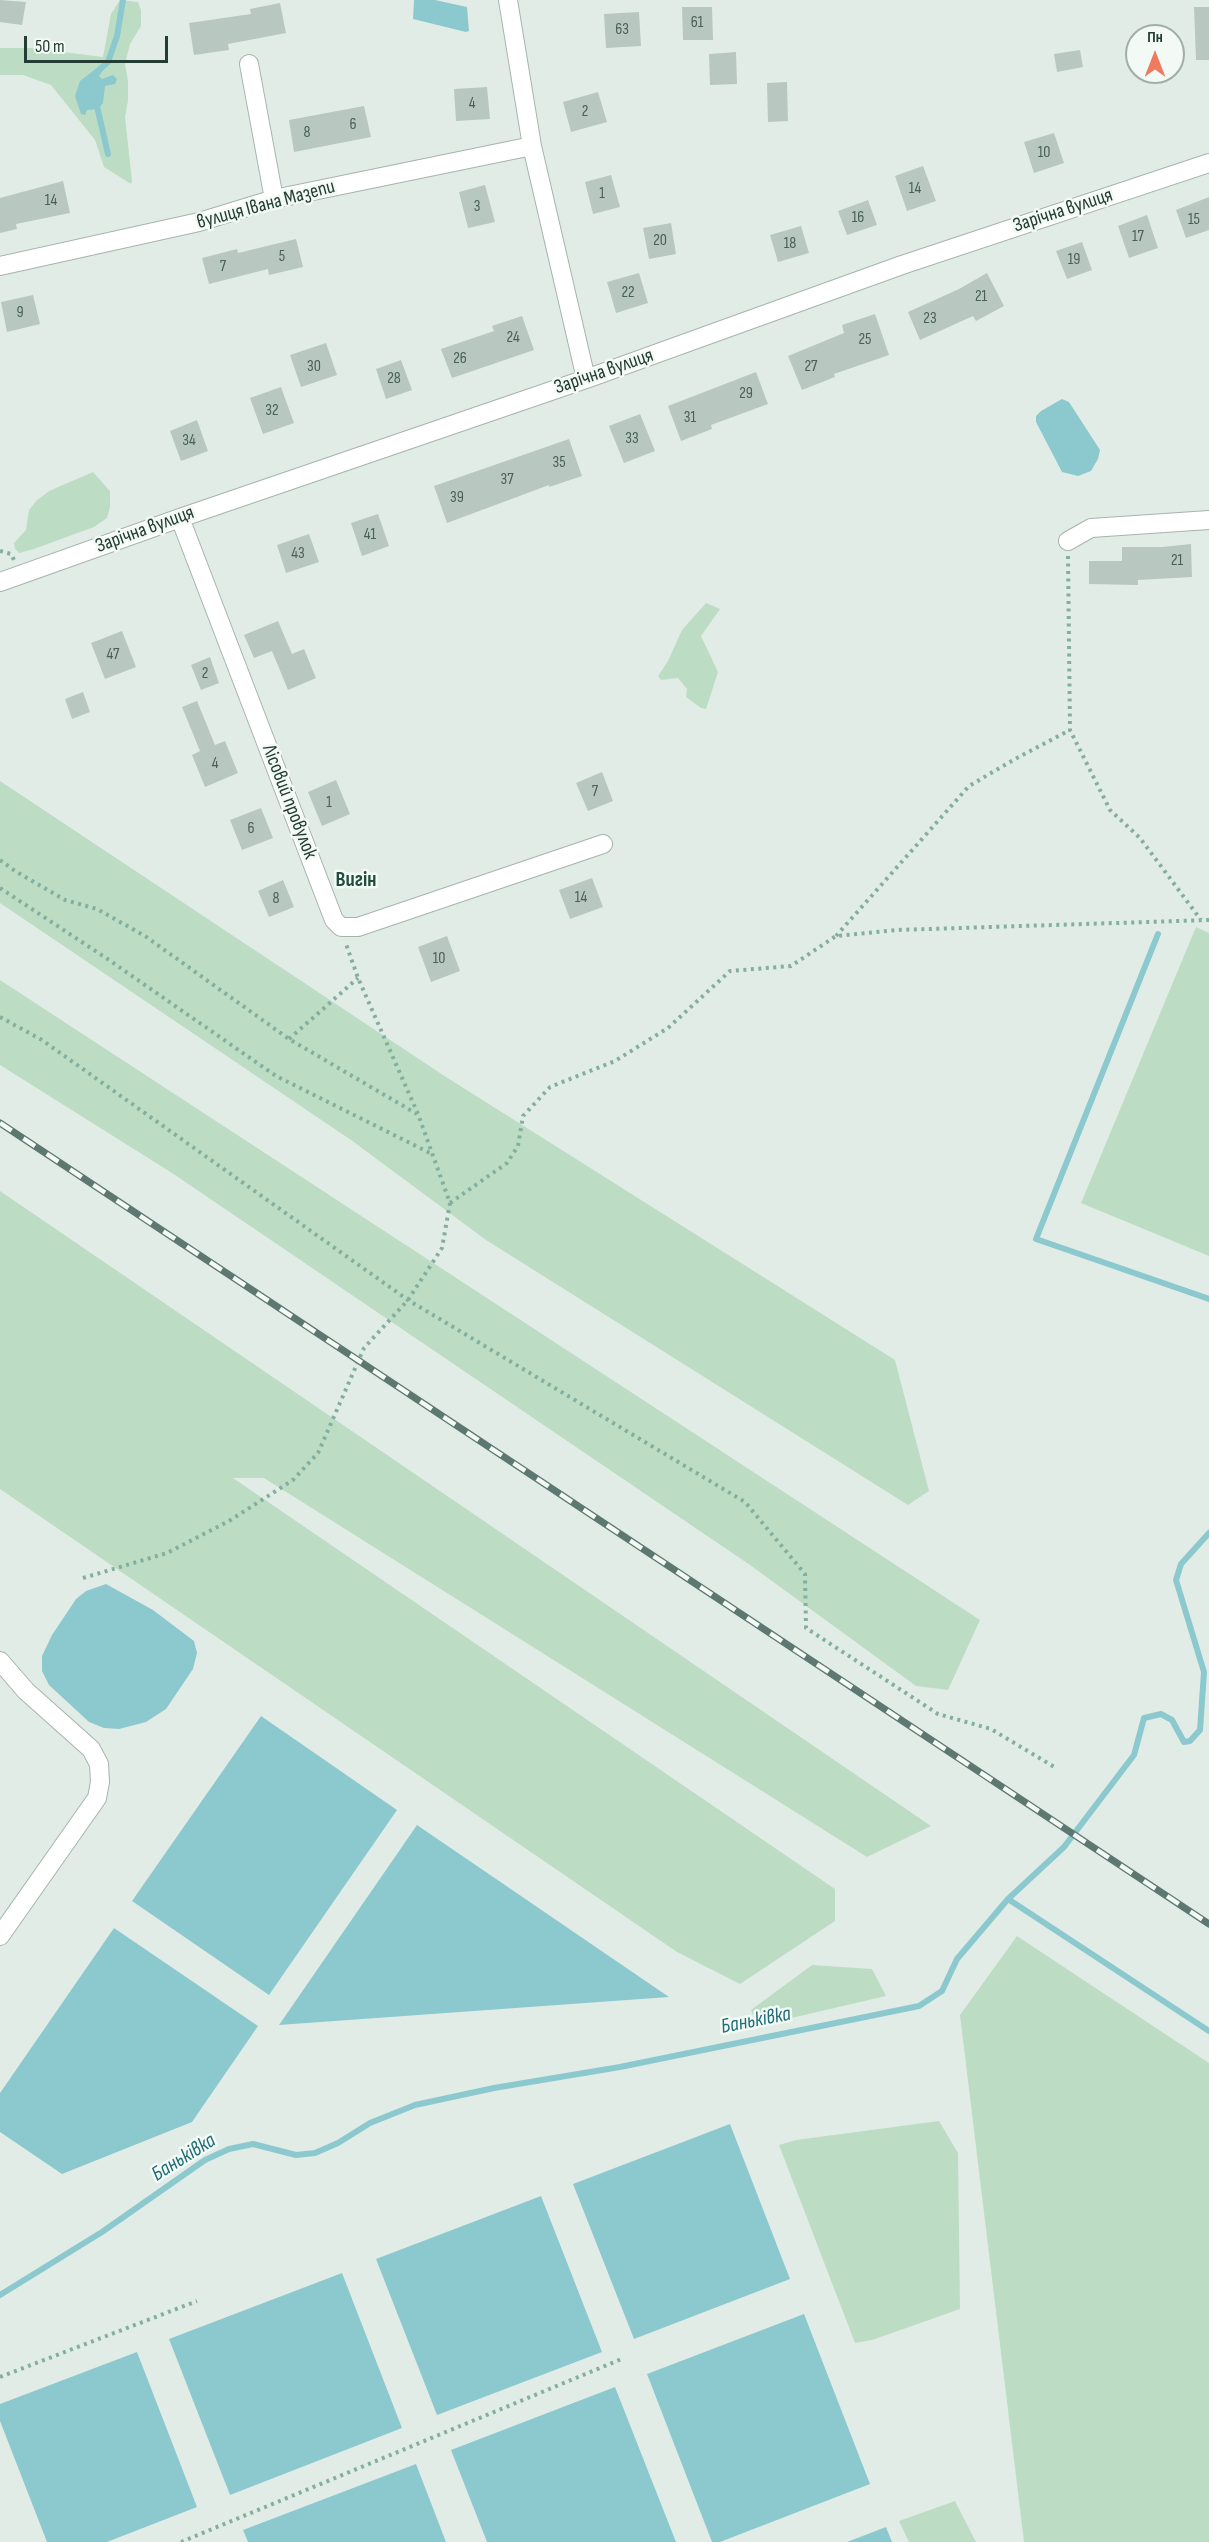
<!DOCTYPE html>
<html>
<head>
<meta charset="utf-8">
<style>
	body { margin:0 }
	#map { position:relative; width:1209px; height:2542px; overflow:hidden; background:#e2ece7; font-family:"Sofia Sans Condensed",sans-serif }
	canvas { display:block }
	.north { position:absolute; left:1125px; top:24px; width:60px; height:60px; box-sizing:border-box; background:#f3f9f5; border:2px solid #a0aea8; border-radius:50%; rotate:0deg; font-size:16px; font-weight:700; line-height:24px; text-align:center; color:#233d34 }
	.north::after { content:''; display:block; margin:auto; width:21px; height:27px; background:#ee7b5f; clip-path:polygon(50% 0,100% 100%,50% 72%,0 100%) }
	.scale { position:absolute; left:24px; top:36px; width:144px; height:27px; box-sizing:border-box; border:3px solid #233d34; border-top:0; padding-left:8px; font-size:18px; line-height:21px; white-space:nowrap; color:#233d34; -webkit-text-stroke:4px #f3f9f5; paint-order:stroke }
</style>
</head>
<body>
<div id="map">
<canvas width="1209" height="2542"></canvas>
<div class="north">Пн</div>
<div class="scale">50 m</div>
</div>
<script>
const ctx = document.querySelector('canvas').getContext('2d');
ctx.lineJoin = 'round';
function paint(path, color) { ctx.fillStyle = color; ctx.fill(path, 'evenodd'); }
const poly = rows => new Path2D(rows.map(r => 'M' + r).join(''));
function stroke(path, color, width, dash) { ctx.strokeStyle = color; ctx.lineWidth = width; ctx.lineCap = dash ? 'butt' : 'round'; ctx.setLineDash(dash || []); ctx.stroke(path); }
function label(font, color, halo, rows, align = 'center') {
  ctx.font = font + ' "Sofia Sans Condensed",sans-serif'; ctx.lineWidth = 5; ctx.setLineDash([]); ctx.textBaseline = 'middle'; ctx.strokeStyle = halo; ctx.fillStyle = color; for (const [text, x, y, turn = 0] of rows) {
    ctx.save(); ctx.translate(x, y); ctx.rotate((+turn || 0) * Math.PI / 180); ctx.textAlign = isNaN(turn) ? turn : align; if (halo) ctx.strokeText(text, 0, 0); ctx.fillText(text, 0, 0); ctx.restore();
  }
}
const green = poly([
	[120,0,138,2,141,10,141,26,130,44,125,64,128,81,128,101,125,117,132,181,131,184,104,167,95,140,51,85,23,75,0,75,0,48,31,48,103,57,111,14],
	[93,472,110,491,110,507,107,518,94,527,34,549,19,553,15,549,14,543,26,530,29,510,36,501,49,491],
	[706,603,720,609,701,636,718,672,706,709,701,708,686,697,687,689,678,678,661,680,658,676,668,661,682,630],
	[0,781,446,1077,895,1360,929,1491,908,1505,486,1240,351,1140,0,903],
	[1196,927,1209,933,1209,1256,1081,1203],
	[0,980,980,1620,948,1690,916,1686,750,1565,172,1173,0,1065],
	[0,1191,327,1414,931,1826,867,1857,264,1478,233,1478,835,1889,835,1921,740,1984,677,1952,0,1489],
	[1017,1936,1209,2063,1209,2542,1024,2542,960,2015],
	[812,1965,872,1969,886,1996,757,2026,751,2010],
	[939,2121,958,2153,960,2309,872,2340,855,2343,779,2145,796,2140],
	[955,2501,976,2542,909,2542,899,2521]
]);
const water = poly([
	[414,0,435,0,467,7,469,31,466,32,413,19],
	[102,64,104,69,99,76,102,79,113,75,117,79,115,84,105,86,103,103,98,109,87,110,85,115,81,114,75,96,80,81],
	[1062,399,1069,402,1100,450,1098,459,1091,471,1078,476,1062,472,1036,422,1036,416,1041,411],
	[106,1584,153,1610,194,1641,197,1653,193,1669,166,1709,146,1722,119,1729,104,1728,89,1722,49,1685,42,1671,42,1656,52,1635,76,1599,86,1591],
	[261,1716,397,1810,269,1995,132,1901],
	[417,1825,669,1997,279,2025],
	[114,1928,258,2026,192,2122,62,2174,0,2132,0,2093],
	[730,2124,790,2279,634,2339,573,2184],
	[541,2196,602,2352,437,2415,376,2259],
	[342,2273,402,2428,230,2495,169,2339],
	[804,2314,870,2484,720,2542,712,2542,647,2374],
	[137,2352,197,2507,107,2542,47,2542,0,2421,0,2404],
	[615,2387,676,2542,487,2542,451,2450],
	[416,2464,446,2542,248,2542,243,2530],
	[886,2527,892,2542,847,2542]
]);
const stream = poly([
	[100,69,108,62,117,36,123,0],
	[96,102,108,154],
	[1158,934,1036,1239,1209,1299],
	[1008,1899,1209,2031],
	[0,2295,102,2232,205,2160,229,2149,253,2144,296,2155,315,2153,338,2143,370,2123,415,2105,494,2088,620,2067,919,2006,942,1991,957,1959,1008,1899,1064,1847,1134,1755,1144,1718,1161,1714,1172,1720,1184,1742,1190,1741,1200,1730,1204,1672,1176,1580,1181,1564,1209,1533]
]);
const building = poly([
	[0,0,26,2,22,25,0,22],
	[280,3,286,33,228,44,229,50,194,55,189,23,251,14,250,9],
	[682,7,712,7,713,40,683,40],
	[1194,7,1209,7,1209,60,1196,60],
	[639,12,641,46,606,48,604,14],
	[1080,50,1083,67,1057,72,1054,54],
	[736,52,737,84,710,85,709,54],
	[787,82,788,121,768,122,767,83],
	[487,87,490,119,456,121,454,89],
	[598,92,607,122,571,132,563,102],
	[364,106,371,137,294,152,289,120],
	[1054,133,1064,163,1034,173,1024,142],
	[923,166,936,201,907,211,895,176],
	[611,175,620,207,593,214,585,182],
	[63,181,70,213,16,224,17,229,0,233,0,198],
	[485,185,495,222,468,228,459,192],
	[1209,197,1209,230,1186,238,1176,210],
	[868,200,877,225,847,235,838,211],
	[1147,215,1158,248,1129,258,1118,226],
	[671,223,676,254,649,259,643,228],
	[801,226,809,253,778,262,770,235],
	[296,239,303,267,269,275,268,269,209,284,202,258,237,249,238,253],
	[1082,242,1092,270,1067,279,1056,251],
	[639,273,648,303,616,313,607,282],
	[987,273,1004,306,976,321,973,316,920,340,908,312,959,289],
	[33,295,40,324,7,332,1,302],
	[875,314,889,355,834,374,835,377,802,390,788,356,844,333,842,325],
	[522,316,534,350,452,378,441,349,494,331,492,326],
	[326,343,337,375,301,387,290,355],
	[401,360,412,390,386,399,376,369],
	[756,372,768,404,711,425,712,429,681,441,668,406],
	[281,387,294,423,263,434,250,398],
	[640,414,655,451,624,463,609,426],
	[197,420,208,451,181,461,170,431],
	[569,439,582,476,549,487,549,485,447,523,434,486],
	[378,514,389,546,362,556,351,523],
	[309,534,319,562,286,573,277,545],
	[1191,544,1192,577,1138,580,1138,585,1089,584,1089,561,1122,561,1122,547,1162,547],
	[278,621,292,654,304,649,316,678,288,690,272,651,254,658,244,635],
	[122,631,136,667,105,679,91,643],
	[210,657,219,683,201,690,191,665],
	[83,692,90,712,72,719,65,699],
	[197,701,215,745,225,741,238,773,205,787,192,755,200,751,182,707],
	[602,772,613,801,588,811,576,783],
	[336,780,350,814,322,826,308,792],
	[261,808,273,838,242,850,230,820],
	[592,878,603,907,570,919,559,890],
	[283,880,294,907,269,917,258,891],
	[447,936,460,971,431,982,418,947]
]);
const path = poly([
	[0,551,11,554,14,560],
	[1068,556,1070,730,1110,810,1140,838,1201,920],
	[0,860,15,871,65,900,97,909,145,936,289,1039,417,1114],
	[0,888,109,960,276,1076,432,1154],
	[836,936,969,786,1015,759,1070,730],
	[0,1017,42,1040,408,1300,745,1502,805,1574,806,1628,938,1714,991,1729,1056,1768],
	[289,1039,358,978],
	[450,1203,507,1163,518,1146,523,1116,550,1087,615,1061,668,1028,730,971,791,966,836,936,897,930,1209,920],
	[83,1578,167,1553,229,1521,293,1480,318,1453,364,1348,408,1300,442,1248,450,1203,418,1114,358,978,346,944],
	[0,2377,197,2301],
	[181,2542,624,2358]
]);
const minor = poly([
	[508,0,532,146,586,379],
	[249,64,274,199],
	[0,266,199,222,274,199,532,146],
	[180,518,334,920,341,927,358,927,603,844],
	[1068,541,1091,528,1209,520],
	[0,582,180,518,586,379,902,265,1209,163],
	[0,1661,26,1691,91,1749,99,1764,100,1782,97,1798,0,1936]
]);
const rail = poly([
	[0,1123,1209,1924]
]);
const numberNames = [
	["61",697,23],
	["63",622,30],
	["4",472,104],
	["2",585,112],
	["6",353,125],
	["8",307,133],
	["10",1044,153],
	["14",915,189],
	["1",602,194],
	["14",51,201],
	["3",477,207],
	["16",858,218],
	["15",1194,220],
	["17",1138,237],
	["20",660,241],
	["18",790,244],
	["5",282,257],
	["19",1074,260],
	["7",223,267],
	["22",628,293],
	["21",981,297],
	["9",20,313],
	["23",930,319],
	["24",513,338],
	["25",865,340],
	["26",460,359],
	["30",314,367],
	["27",811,367],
	["28",394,379],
	["29",746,394],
	["32",272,411],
	["31",690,418],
	["33",632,439],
	["34",189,441],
	["35",559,463],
	["37",507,480],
	["39",457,498],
	["41",370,535],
	["43",298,554],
	["21",1177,561],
	["47",113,655],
	["2",205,674],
	["4",215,764],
	["7",595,792],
	["1",329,803],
	["6",251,829],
	["14",581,898],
	["8",276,899],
	["10",439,959]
];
const streetNames = [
	["вулиця Івана Мазепи",266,205,-15],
	["Зарічна вулиця",1063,211,-18],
	["Зарічна вулиця",604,372,-19],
	["Зарічна вулиця",145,530,-20],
	["Лісовий провулок",289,802,69]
];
const neighbourhoodNames = [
	["Вигін",356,881]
];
const waterNames = [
	["Баньківка",756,2021,-11],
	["Баньківка",184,2158,-32]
];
paint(green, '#bcddc3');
paint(water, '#8cc9cf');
stroke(stream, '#8cc9cf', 6);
paint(building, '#b8c7c0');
stroke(minor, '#a5b4ae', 20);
stroke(path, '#84af9f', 4, [3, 4.5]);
stroke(minor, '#fff', 18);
stroke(rail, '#5d7870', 7);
stroke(rail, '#f3f9f5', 4.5, [14]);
label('16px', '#486057', null, numberNames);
label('20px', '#233d34', '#f3f9f5', streetNames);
label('bold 21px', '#1f4e40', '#f3f9f5', neighbourhoodNames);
label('italic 21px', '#1e6d77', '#f3f9f5', waterNames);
</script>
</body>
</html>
